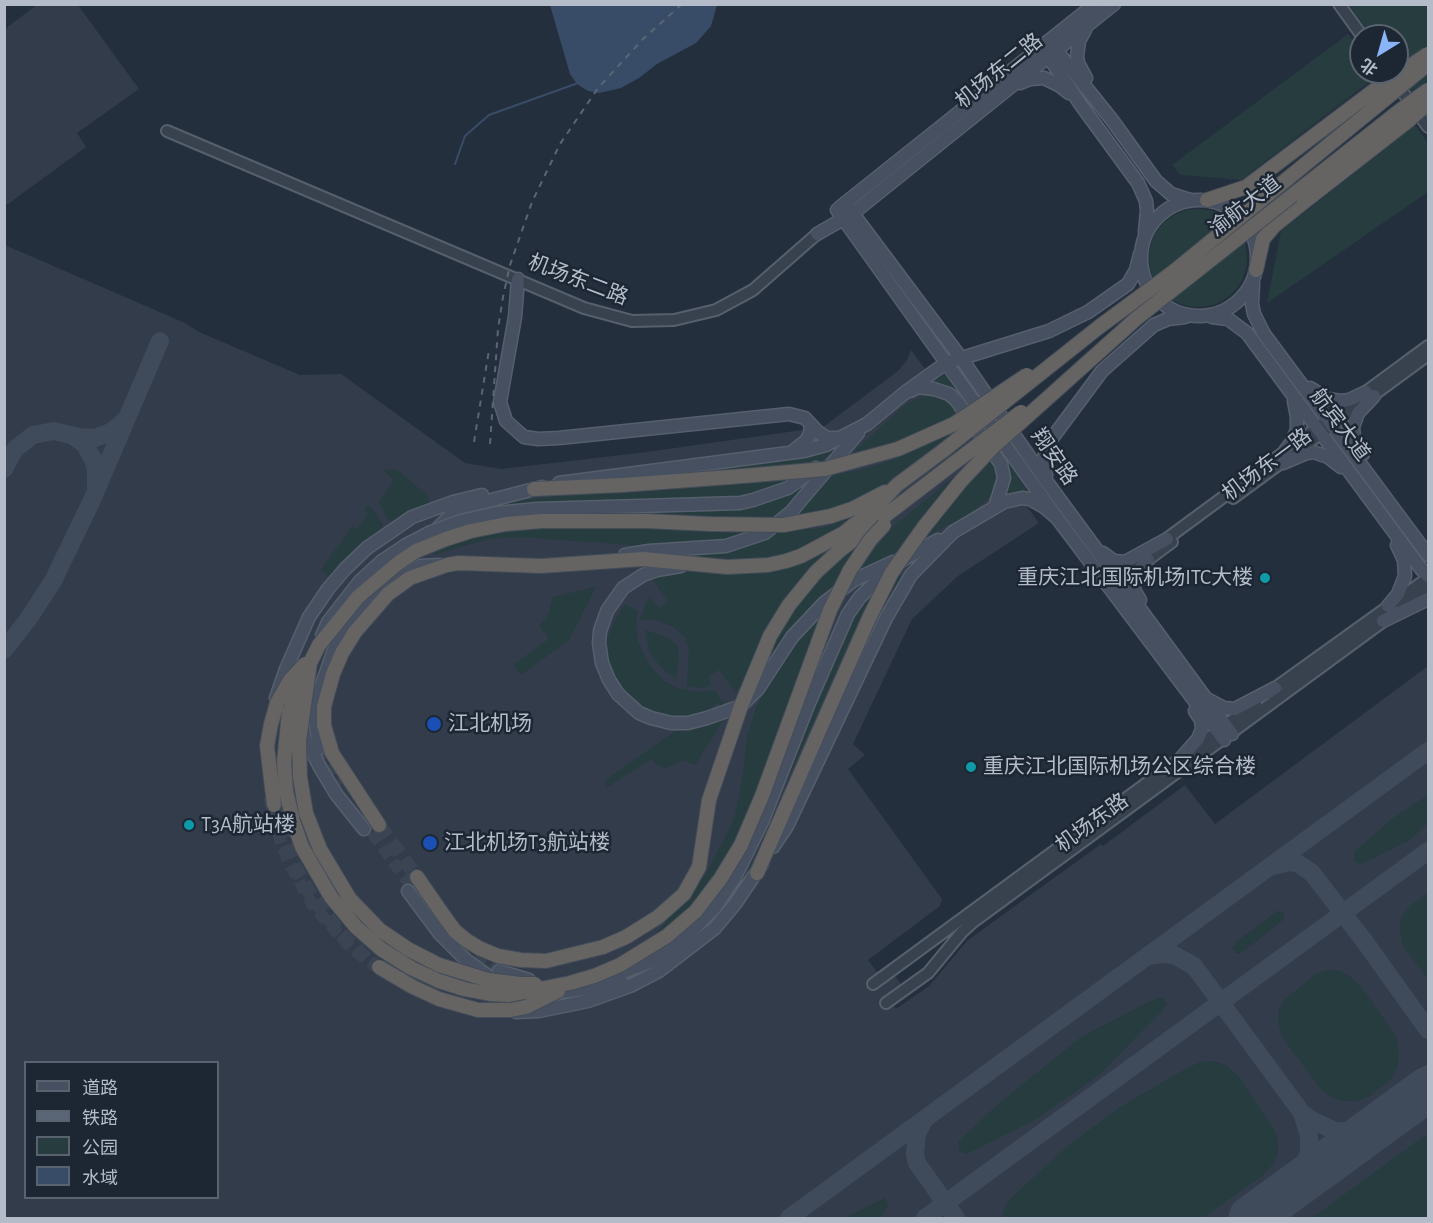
<!DOCTYPE html>
<html>
<head>
<meta charset="utf-8">
<style>
	body { margin:0 }
	#map { position:relative; width:1433px; height:1223px; overflow:hidden; background:#242f3e; font-family:"Alegreya Sans","Noto Sans SC",sans-serif }
	canvas { display:block }
	.frame { position:absolute; inset:0; border:6px solid #b4bcc9; pointer-events:none }
	.legend { position:absolute; left:24px; top:1061px; width:195px; height:138px; box-sizing:border-box; background:#1d2633; border:2px solid #59626f; margin:0; padding:8px 10px; list-style:none; font-size:18px; color:#b4bcc9 }
	.legend li { display:flex; align-items:center; gap:12px; height:30px }
	.legend b { width:30px; border:2px solid #59626f }
	.north { position:absolute; left:1349px; top:24px; width:60px; height:60px; box-sizing:border-box; background:#1d2633; border:2px solid #59626f; border-radius:50%; rotate:217deg; font-size:16px; font-weight:700; line-height:24px; text-align:center; color:#b4bcc9 }
	.north::after { content:''; display:block; margin:auto; width:21px; height:27px; background:#8ab4f8; clip-path:polygon(50% 0,100% 100%,50% 72%,0 100%) }
</style>
</head>
<body>
<div id="map">
<canvas width="1433" height="1223"></canvas>
<div class="frame"></div>
<ul class="legend">
<li><b style="height:8px;background:#465061"></b>道路</li>
<li><b style="height:8px;background:#5a6575"></b>铁路</li>
<li><b style="height:16px;background:#263c3f"></b>公园</li>
<li><b style="height:16px;background:#394c67"></b>水域</li>
</ul>
<div class="north">北</div>
</div>
<script>
const ctx = document.querySelector('canvas').getContext('2d');
ctx.lineJoin = 'round';
function paint(path, color) { ctx.fillStyle = color; ctx.fill(path, 'evenodd'); }
const poly = rows => new Path2D(rows.map(r => 'M' + r).join(''));
function stroke(path, color, width, dash) { ctx.strokeStyle = color; ctx.lineWidth = width; ctx.lineCap = dash ? 'butt' : 'round'; ctx.setLineDash(dash || []); ctx.stroke(path); }
function label(font, color, halo, rows, align = 'center') {
  ctx.font = font + ' "Alegreya Sans","Noto Sans SC",sans-serif'; ctx.lineWidth = 5; ctx.setLineDash([]); ctx.textBaseline = 'middle'; ctx.strokeStyle = halo; ctx.fillStyle = color; for (const [text, x, y, turn = 0] of rows) {
    ctx.save(); ctx.translate(x, y); ctx.rotate((+turn || 0) * Math.PI / 180); ctx.textAlign = isNaN(turn) ? turn : align; if (halo) ctx.strokeText(text, 0, 0); ctx.fillText(text, 0, 0); ctx.restore();
  }
}
const airport = poly([
	[38,4,78,5,139,89,77,133,86,147,8,204,5,204,5,29],
	[5,245,185,323,199,332,300,375,341,374,465,463,501,469,647,452,823,427,898,371,907,360,911,350,1039,523,958,576,912,619,853,744,865,755,848,769,942,899,940,906,868,960,877,972,887,965,908,994,893,1005,896,1009,929,986,968,940,1101,844,1103,846,1185,785,1215,824,1428,666,1428,1218,5,1218],
	[26,1062,218,1062,218,1198,26,1198]
]);
const green = poly([
	[1349,5,1428,5,1428,115,1397,72,1397,36,1371,36],
	[1348,34,1361,52,1361,72,1375,72,1378,75,1241,180,1181,175,1172,165],
	[1415,125,1428,143,1428,192,1267,303,1281,231],
	'1149 258a49 49 0 1 1 98 0a49 49 0 1 1-98 0Z',
	[945,373,1024,485,1028,492,1014,492,1006,495,1008,479,961,400,932,383],
	[923,396,943,397,953,403,961,414,914,437,846,459,906,404],
	[956,432,890,485,835,510,791,518,831,475,860,470,893,460],
	[835,450,799,479,752,499,583,513,660,511,710,512,755,506,778,499,813,477,786,510,757,532,720,542,647,546,518,537,488,539,433,555,439,536,453,516,496,504,548,497,696,488,770,481,774,469,618,481,776,461],
	[987,450,996,471,994,490,988,499,967,515,860,571,875,548,894,526],
	[394,469,400,472,428,496,429,500,428,505,394,522,388,519,379,502,394,480,383,470],
	[367,506,373,509,383,524,382,527,330,578,321,570,352,526,356,530,368,514,364,510],
	[860,514,805,551,750,564,668,556,715,553,734,550,754,544,775,532,824,528],
	[866,537,848,561,832,588,796,623,754,689,774,641,792,612,823,573],
	[837,544,816,567,745,681,736,693,719,670,708,676,711,685,701,688,687,686,689,649,685,637,672,626,655,620,640,619,649,596,659,608,668,601,650,576,674,571,737,574,771,572,808,559],
	[904,575,883,610,864,609,786,783,822,686,853,613,878,585],
	[596,587,569,640,521,675,513,665,549,639,539,625,547,618,553,597],
	[625,604,638,612,636,619,638,643,650,666,664,681,677,688,698,692,715,690,724,705,722,707,718,702,712,707,714,712,700,717,672,719,648,712,634,702,619,686,607,661,607,639,614,622],
	[827,607,770,760,736,843,710,886,677,922,648,941,661,928,706,874,722,843,734,820,743,775,747,737,756,707,785,655,804,631],
	[645,630,666,637,677,645,679,658,676,679,663,669,655,660,649,650],
	[725,716,717,731,695,765,683,760,667,768,661,767,651,759,606,788,605,783,607,779,674,732,697,728],
	[1428,795,1428,823,1410,840,1366,862,1360,864,1354,861,1354,852,1393,818],
	[1428,893,1428,979,1403,946,1400,930,1401,918,1411,905],
	[1277,911,1284,913,1283,920,1244,951,1236,954,1232,948,1236,942],
	[1328,970,1340,971,1351,977,1362,988,1396,1036,1399,1053,1398,1065,1392,1078,1370,1096,1356,1101,1343,1101,1331,1097,1320,1088,1282,1037,1278,1022,1279,1009,1284,1000,1317,973],
	[1162,997,1167,1004,1160,1013,1098,1076,1036,1119,967,1154,960,1152,958,1142,997,1105,1081,1037,1151,1001],
	[1213,1061,1226,1065,1238,1076,1274,1129,1278,1139,1278,1151,1274,1163,1262,1176,1203,1218,1002,1218,1003,1211,1010,1199,1070,1144,1122,1106,1187,1068,1201,1062],
	[1428,1133,1428,1218,1312,1218,1427,1134],
	[885,1198,888,1206,881,1218,845,1218]
]);
const water = poly([
	[550,5,550,4,717,5,711,26,696,43,657,64,639,78,621,88,599,93,588,91,577,84,570,74]
]);
const stream = poly([
	[455,164,465,136,489,115,578,83]
]);
const taxiway = poly([
	[72,435,84,444,93,459,96,470,96,486],
	[4,469,15,449,33,435,54,431,79,437,95,438,111,432,125,420],
	[4,650,29,618,53,581,92,500,160,341],
	[1273,866,1291,862,1299,864,1312,873,1365,942,1428,1030],
	[1149,956,1161,954,1174,955,1194,966,1302,1113,1310,1119,1335,1131,1354,1132,1373,1130],
	[1416,1098,1428,1074],
	[924,1120,917,1134,915,1154,917,1163,956,1218],
	[1290,1190,1303,1172,1309,1151,1309,1136,1302,1113],
	[789,1218,1428,751],
	[925,1218,1428,851]
]);
const runway = poly([
	[1251,1218,1428,1089]
]);
const secondaryTunnel = poly([
	[320,748,334,781,338,787],
	[269,797,277,831,288,861,313,906,351,948,387,974],
	[361,818,420,898],
	[447,934,469,953,499,971]
]);
const trunkTunnel = poly([
	[274,805,284,839,295,867,313,898,341,934,370,962,379,967],
	[379,825,417,877]
]);
const tertiary = poly([
	[1339,4,1362,36],
	[1388,72,1428,127],
	[167,131,584,308,632,321,674,320,716,310,753,290,817,234],
	[1233,498,1428,355],
	[1161,543,1428,346],
	[1141,565,1172,542],
	[1110,581,1141,558],
	[1402,608,1428,588],
	[1268,693,1428,578],
	[873,984,1256,703],
	[886,1003,928,973,962,932,973,922,1389,617]
]);
const secondary = poly([
	[1085,30,1079,41,1077,56,1078,63,1086,78],
	[1052,45,1112,120,1156,181,1171,194,1190,200],
	[1044,50,1081,105,1138,183,1146,201,1147,211,1145,232],
	[1020,83,1030,79,1044,78,1060,86,1069,93],
	'1141 258a58 58 0 1 1 116 0a58 58 0 1 1-116 0Z',
	[845,203,961,358,1049,485,1232,734],
	[839,208,1095,4],
	[837,210,1057,518,1224,740],
	[817,234,852,214,1114,4],
	[518,279,515,317,500,402,506,421,524,437,538,439,559,438,789,414,805,418,818,432,827,438,840,438],
	[1253,283,1252,304,1254,314,1264,334,1428,555],
	[1212,317,1228,319,1247,333,1422,570,1428,576],
	[1310,388,1328,399,1340,401,1349,400,1366,392],
	[910,391,918,387,934,389,949,394,956,400,1001,464,1004,478,995,507],
	[1285,451,1291,443,1297,430,1297,417,1294,401],
	[792,452,806,441,810,434,811,425],
	[1363,454,1354,438,1353,427,1358,413,1374,396],
	[1283,463,1304,454,1313,452,1328,457,1341,467],
	[1046,475,1043,460,1050,441,1102,371,1154,325,1168,319,1185,317],
	[559,483,804,451,826,445,867,424,907,391,946,363,1049,331,1088,312,1128,284,1136,270,1140,254],
	[607,507,740,503,753,500,788,488,816,468],
	[433,533,453,513,465,507,542,487],
	[1103,553,1114,561,1125,562,1167,539],
	[625,555,649,551,726,546,765,533,791,512,858,433],
	[681,566,657,570,643,575,623,588,607,611,600,631,599,643,602,663,609,680,618,694,639,713,651,718,671,723,688,723,707,718,741,706,758,689,792,637,824,603,854,580,893,562],
	[400,578,420,566,440,565],
	[1140,600,1134,590,1134,581,1138,571,1148,560],
	[1388,606,1398,594,1405,576,1404,560,1397,545],
	[1383,621,1428,599],
	[276,698,286,669,309,617,328,589,345,569,367,548,412,517,453,502,482,495],
	[1209,700,1224,708,1235,709,1275,688],
	[302,725,305,738,321,769,336,794,364,829],
	[320,748,313,710,335,647,353,619,392,575],
	[1182,757,1198,739,1202,729,1201,720,1195,711],
	[773,847,787,826,886,618,911,575,953,532,1004,502,1022,498,1030,499,1044,507,1057,518],
	[408,891,440,934,466,960,491,978],
	[499,971,529,980],
	[599,976,618,974,652,961,683,940,715,907,735,877,762,822,809,703,848,614,860,597,879,579,904,559,938,540],
	[551,993,602,987,622,982],
	[516,1012,539,1011,588,1001,630,986,659,971,715,928,735,904,762,864]
]);
const trunk = poly([
	[1207,200,1246,187],
	[1256,270,1263,239,1274,226,1304,202],
	[534,489,623,485,743,476],
	[852,509,885,492],
	[379,825,332,753,324,725,324,707,333,674,342,653,355,632,388,594,410,578,447,565,458,563,541,566,643,559,727,567,768,565,786,561,801,556,844,533,876,507,897,485,944,450],
	[757,873,816,738],
	[417,877,444,916,455,931,466,940,479,948,498,956,521,960,546,961,603,947,626,937,658,917,684,894,699,867,709,800,741,706,770,636,789,605,816,572,839,551,954,463]
]);
const rail = poly([
	[474,442,489,350],
	[490,444,498,329,503,297,510,265,532,202,560,144,598,88,643,39,682,4]
]);
const secondaryBridge = poly([
	[321,638,328,622,360,581,382,561,406,545,431,532,461,521,496,513,537,509,607,507]
]);
const trunkBridge = poly([
	[1246,187,1376,89,1428,54],
	[1304,202,1408,121,1428,103],
	[944,450,1099,327,1172,273,1428,64],
	[954,463,1021,412],
	[743,476,825,469,898,449,954,424,1027,375],
	[310,663,289,712,284,762,286,791,293,821,302,847,331,897,356,927,381,949,411,968,439,981,464,989,490,994,509,995,570,983,594,976,620,965,667,936,696,911,721,878,741,845,762,796,830,610,850,570,870,540,884,525],
	[816,738,870,616,892,572,924,527,961,481,993,447,1137,318,1398,112,1428,90],
	[274,805,267,746,271,724,277,703,290,680,305,664],
	[379,967,413,987,439,999,478,1010,511,1010,526,1007,558,991],
	[535,984,520,984,488,980,439,965,408,949,380,930,350,899,320,849,306,813,300,777,299,741,310,663,319,645,358,597,397,564,416,551,446,539,471,531,506,524,542,521,646,521,710,524,784,525,831,516,852,509]
]);
const markers = [
	[1265,578,6,"#0f9aa8"],
	[434,724,8,"#1a4fb4"],
	[971,767,6,"#0f9aa8"],
	[189,825,6,"#0f9aa8"],
	[430,843,8,"#1a4fb4"]
];
const streetNames = [
	["机场东二路",999,71,-39],
	["渝航大道",1245,206,-38],
	["机场东二路",578,280,21],
	["航宾大道",1340,425,53],
	["翔安路",1054,457,55],
	["机场东一路",1267,465,-37],
	["机场东路",1092,823,-36]
];
const poiNames = [
	["重庆江北国际机场ITC大楼",1253,578,"right"],
	["江北机场",448,724],
	["重庆江北国际机场公区综合楼",983,767],
	["T3A航站楼",201,825],
	["江北机场T3航站楼",444,843]
];
paint(airport, '#323c4b');
paint(green, '#263c3f');
paint(water, '#394c67');
stroke(stream, '#394c67', 2);
stroke(taxiway, '#3f4a5a', 18);
stroke(runway, '#3f4a5a', 45);
stroke(secondaryTunnel, '#3a4453', 12, [12, 6]);
stroke(trunkTunnel, '#3a4453', 14, [14, 7]);
stroke(tertiary, '#565f6c', 14);
stroke(secondary, '#565f6c', 15);
stroke(trunk, '#434c59', 16);
stroke(tertiary, '#38414e', 10);
stroke(secondary, '#465061', 12);
stroke(trunk, '#656462', 14);
stroke(rail, '#5a6575', 2, [6, 6]);
stroke(secondaryBridge, '#565f6c', 15, []);
stroke(trunkBridge, '#434c59', 16, []);
stroke(secondaryBridge, '#465061', 12);
stroke(trunkBridge, '#656462', 14);
for (const [x, y, r, color] of markers) { const dot = new Path2D(); dot.arc(x, y, r, 0, 2 * Math.PI); ctx.fillStyle = color; ctx.fill(dot); stroke(dot, '#1d2633', 2); }
label('21px', '#b4bcc9', '#1d2633', streetNames);
label('21px', '#b4bcc9', '#1d2633', poiNames, 'left');
</script>
</body>
</html>
